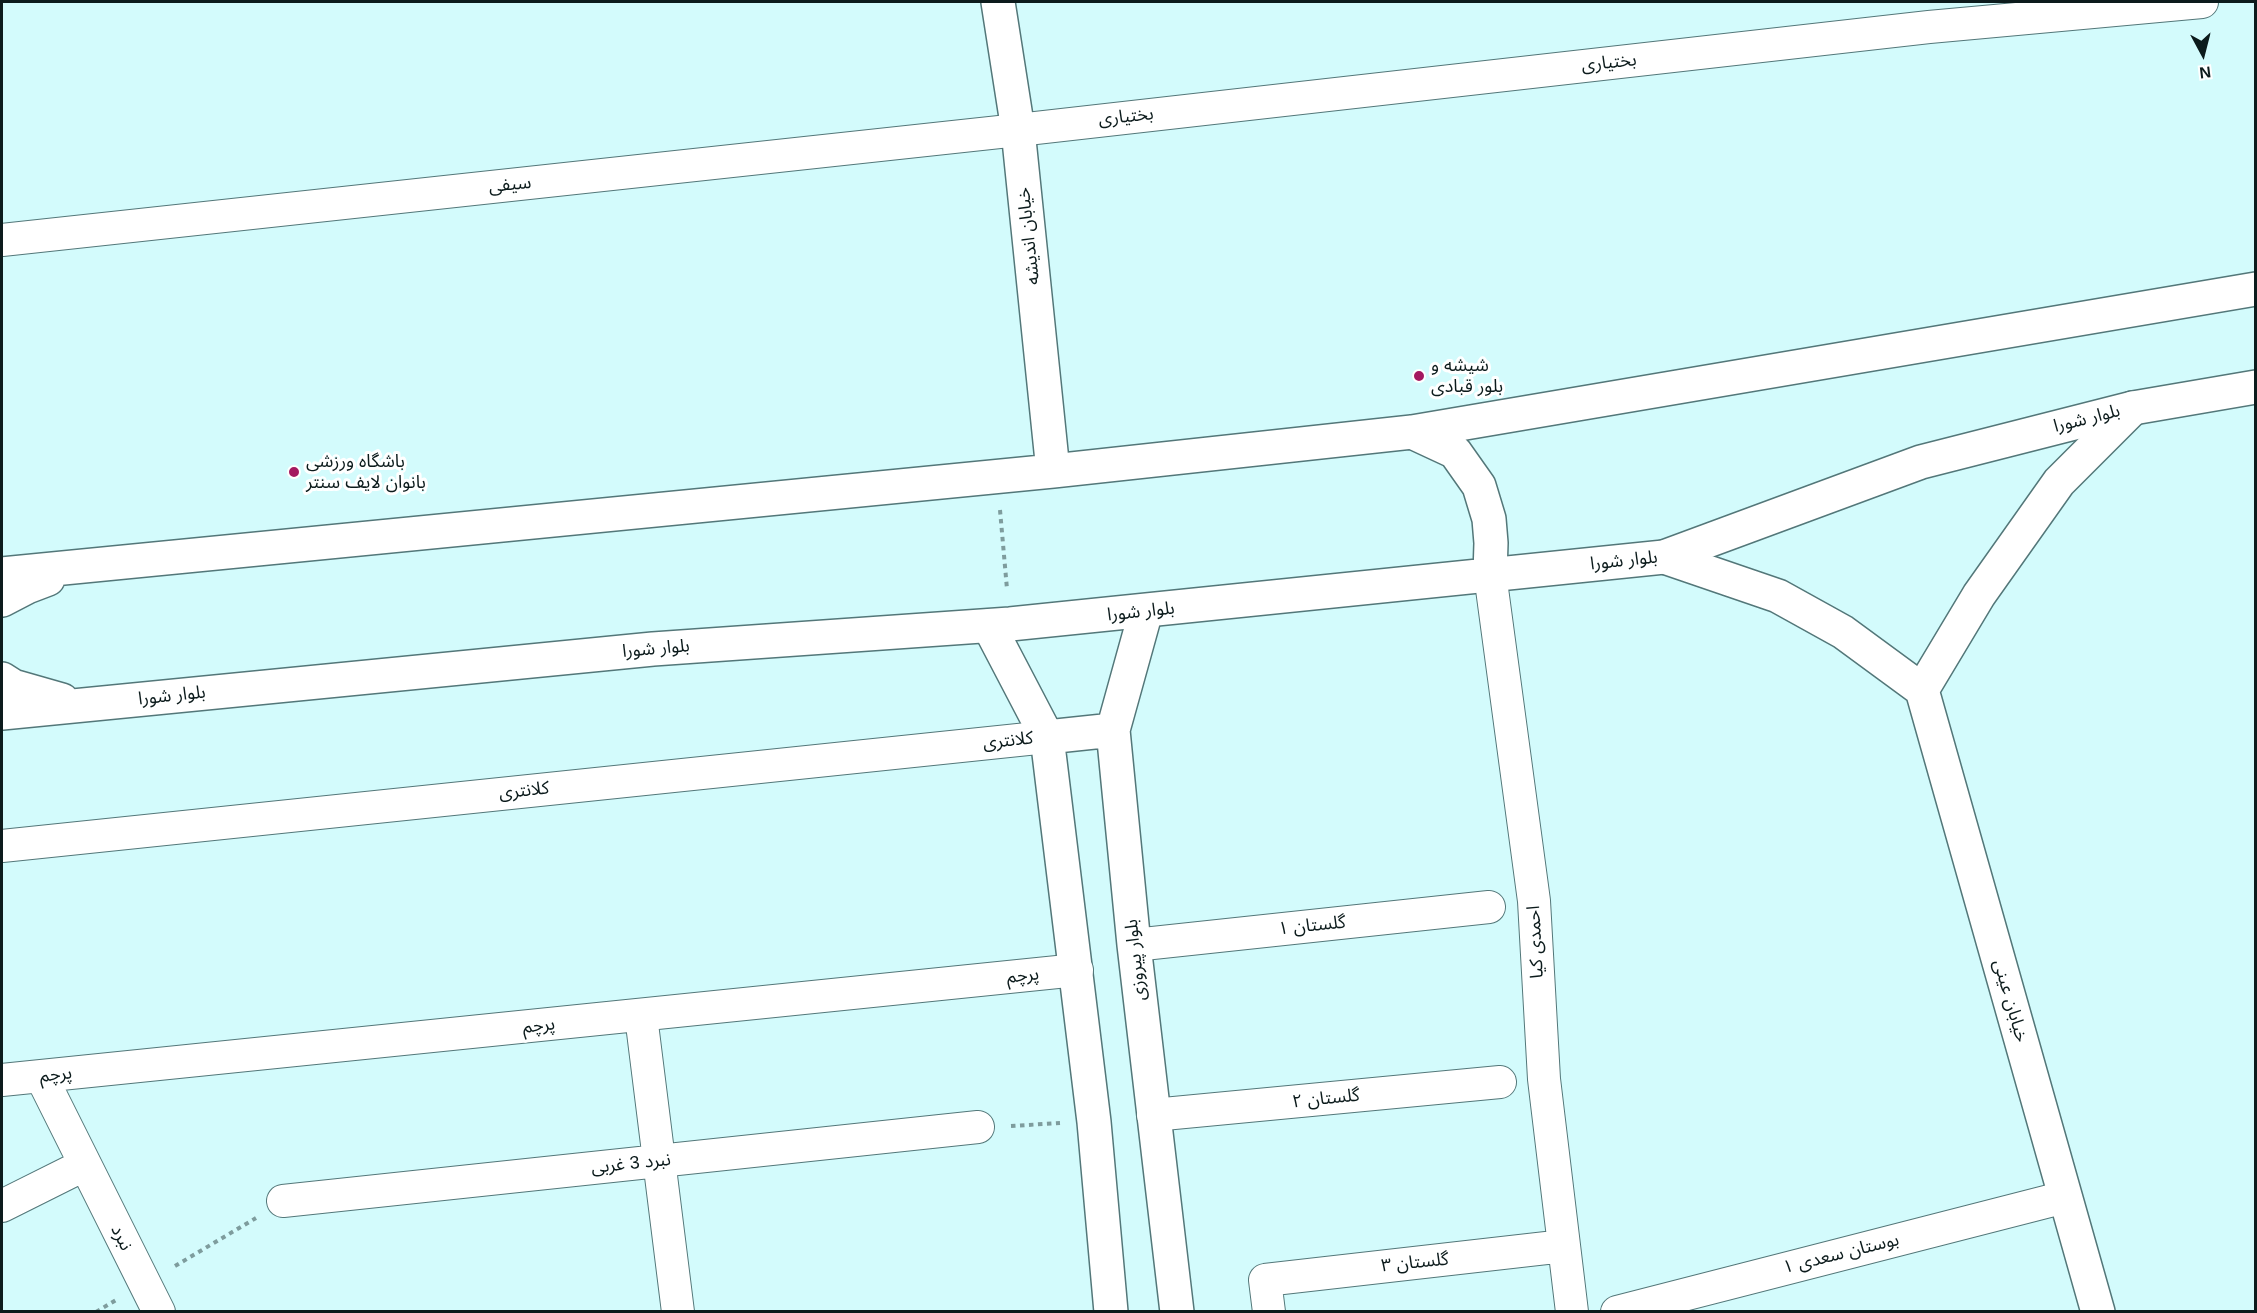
<!DOCTYPE html>
<html>
<head>
<meta charset="utf-8">
<style>
	body { margin:0 }
	#map { position:relative; width:2257px; height:1313px; overflow:hidden; background:#d3fbfc; font-family:Arial,sans-serif }
	canvas { display:block }
	.frame { position:absolute; inset:0; border:3px solid #0c1b1c; pointer-events:none }
	.north { position:absolute; left:2173px; top:24px; width:60px; height:60px; -webkit-text-stroke:4px #fff; paint-order:stroke; rotate:173deg; font-size:16px; font-weight:700; line-height:24px; text-align:center; color:#0c1b1c }
	.north::after { content:''; display:block; margin:auto; width:21px; height:27px; background:#0c1b1c; clip-path:polygon(50% 0,100% 100%,50% 72%,0 100%) }
</style>
</head>
<body>
<div id="map">
<canvas width="2257" height="1313"></canvas>
<div class="frame"></div>
<div class="north">N</div>
</div>
<script>
const ctx = document.querySelector('canvas').getContext('2d');
ctx.lineJoin = 'round';
const poly = rows => new Path2D(rows.map(r => 'M' + r).join(''));
function stroke(path, color, width, dash) { ctx.strokeStyle = color; ctx.lineWidth = width; ctx.lineCap = dash ? 'butt' : 'round'; ctx.setLineDash(dash || []); ctx.stroke(path); }
function label(font, color, halo, rows, align = 'center') {
  ctx.font = font + ' Arial,"Noto Sans Arabic",sans-serif'; ctx.lineWidth = 6; ctx.setLineDash([]); ctx.textBaseline = 'middle'; ctx.strokeStyle = halo; ctx.fillStyle = color; for (const [text, x, y, turn = 0] of rows) {
    ctx.save(); ctx.translate(x, y); ctx.rotate((+turn || 0) * Math.PI / 180); ctx.textAlign = isNaN(turn) ? turn : align; if (halo) ctx.strokeText(text, 0, 0); ctx.fillText(text, 0, 0); ctx.restore();
  }
}
const path = poly([
	[1000,510,1007,589],
	[1011,1126,1060,1123],
	[175,1266,256,1218],
	[96,1312,116,1300]
]);
const minor = poly([
	[2,240,1018,130,1929,27,2202,2],
	[1490,574,1534,901,1544,1079,1572,1312],
	[2,846,1047,737],
	[1134,945,1489,907],
	[641,1016,678,1312],
	[41,1076,159,1312],
	[2,1080,1077,970],
	[1153,1115,1500,1082],
	[283,1201,978,1127],
	[2,1206,84,1165],
	[1269,1312,1265,1280,1564,1246],
	[1617,1312,2065,1197]
]);
const tertiary = poly([
	[1664,557,1778,596,1843,632,1922,690],
	[1146,611,1113,730,1134,945,1177,1312],
	[989,626,1047,737,1094,1122,1111,1312],
	[1922,690,2098,1312],
	[1922,690,1979,595,2059,482,2133,408],
	[1047,737,1113,730]
]);
const secondary = poly([
	[998,2,1018,130,1053,471],
	[1412,432,1455,452,1479,486,1489,519,1491,543,1490,574],
	[2,574,1053,471,1412,432,2256,289],
	[2,600,27,587,48,579],
	[2,679,13,686,62,700],
	[2,713,653,649,1010,624,1664,557,1921,462,2133,408,2256,387]
]);
const markers = [
	[1419,376,6,"#a41960"],
	[294,472,6,"#a41960"]
];
const streetNames = [
	["بختیاری",1609,63,-6],
	["بختیاری",1126,117,-6],
	["سیفی",510,185,-6],
	["خیابان اندیشه",1029,236,-96],
	["بلوار شورا",2087,419,-14],
	["بلوار شورا",1624,561,-6],
	["بلوار شورا",1141,612,-6],
	["بلوار شورا",656,649,-5],
	["بلوار شورا",172,696,-6],
	["کلانتری",1008,741,-6],
	["کلانتری",524,791,-6],
	["گلستان ۱",1312,926,-6],
	["احمدی کیا",1536,942,-93],
	["بلوار پیروزی",1136,960,-96],
	["پرچم",1023,976,-6],
	["خیابان عینی",2010,1001,74],
	["پرچم",539,1026,-6],
	["پرچم",56,1075,-6],
	["گلستان ۲",1326,1099,-6],
	["نبرد 3 غربی",631,1164,-6],
	["نبرد",121,1238,63],
	["بوستان سعدی ۱",1841,1254,-14],
	["گلستان ۳",1415,1263,-6]
];
const poiNames = [
	["شیشه و",1431,366],
	["بلور قبادی",1431,387],
	["باشگاه ورزشی",306,462],
	["بانوان لایف سنتر",306,483]
];
stroke(minor, '#537779', 34);
stroke(tertiary, '#537779', 36);
stroke(secondary, '#537779', 36);
stroke(path, '#7e9c9d', 4, [4.5, 4.5]);
stroke(minor, '#fff', 32);
stroke(tertiary, '#fff', 33);
stroke(secondary, '#fff', 33);
for (const [x, y, r, color] of markers) { const dot = new Path2D(); dot.arc(x, y, r, 0, 2 * Math.PI); ctx.fillStyle = color; ctx.fill(dot); stroke(dot, '#fff', 2); }
label('18px', '#0c1b1c', '#fff', streetNames);
label('18px', '#0c1b1c', '#fff', poiNames, 'left');
</script>
</body>
</html>
